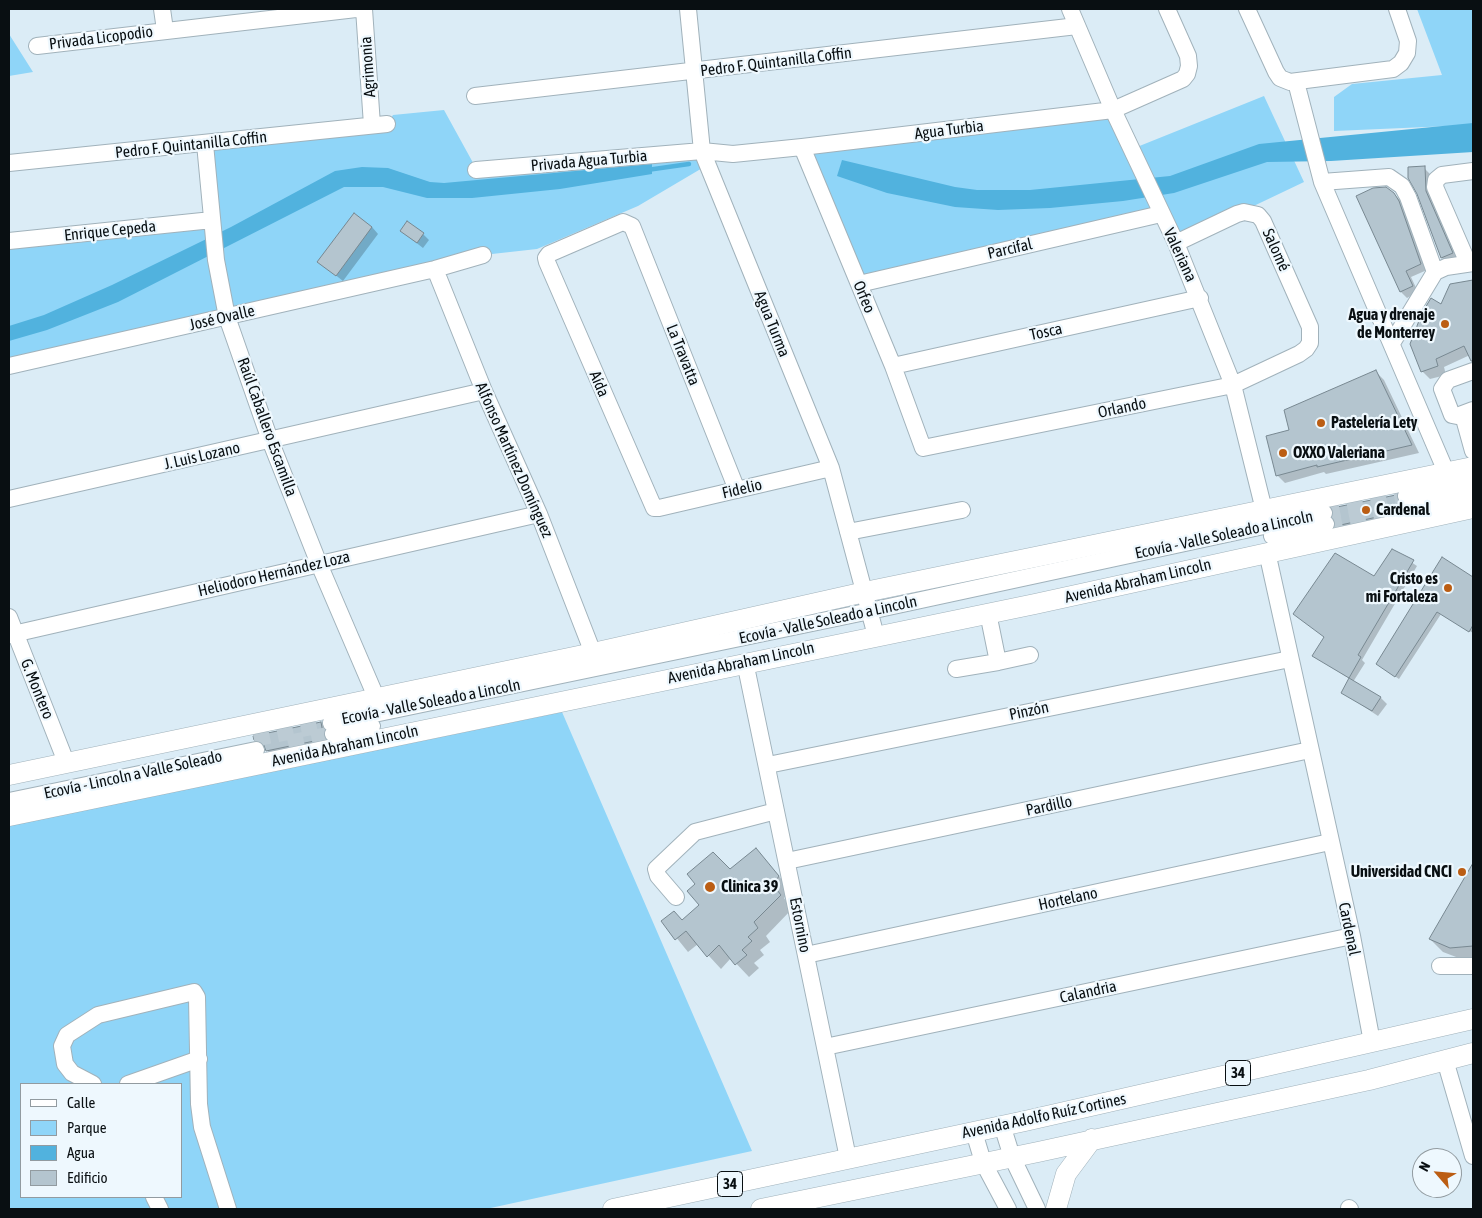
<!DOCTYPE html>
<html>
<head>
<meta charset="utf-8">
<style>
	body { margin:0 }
	#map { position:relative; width:1482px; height:1218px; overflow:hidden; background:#dbecf6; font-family:"Asap Condensed",sans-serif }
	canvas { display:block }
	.frame { position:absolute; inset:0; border:10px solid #090f12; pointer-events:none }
	.legend { position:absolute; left:20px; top:1083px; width:162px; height:115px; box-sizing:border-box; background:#eef8fe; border:1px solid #929ba0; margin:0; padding:6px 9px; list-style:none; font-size:15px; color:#090f12 }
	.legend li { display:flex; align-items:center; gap:10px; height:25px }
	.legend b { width:25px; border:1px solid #929ba0 }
	.north { position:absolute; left:1412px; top:1148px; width:50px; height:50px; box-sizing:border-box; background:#eef8fe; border:1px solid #929ba0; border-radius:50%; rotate:297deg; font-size:14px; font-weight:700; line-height:20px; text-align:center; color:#090f12 }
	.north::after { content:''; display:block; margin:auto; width:18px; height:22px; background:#bb5d13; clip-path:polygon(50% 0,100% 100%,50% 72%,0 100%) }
</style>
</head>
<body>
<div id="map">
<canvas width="1482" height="1218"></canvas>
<div class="frame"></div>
<ul class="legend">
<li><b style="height:6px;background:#fff"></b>Calle</li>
<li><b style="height:14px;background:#8fd5f8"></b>Parque</li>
<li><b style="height:14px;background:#51b2de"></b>Agua</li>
<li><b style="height:14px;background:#b4c5cf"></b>Edificio</li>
</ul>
<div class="north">N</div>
</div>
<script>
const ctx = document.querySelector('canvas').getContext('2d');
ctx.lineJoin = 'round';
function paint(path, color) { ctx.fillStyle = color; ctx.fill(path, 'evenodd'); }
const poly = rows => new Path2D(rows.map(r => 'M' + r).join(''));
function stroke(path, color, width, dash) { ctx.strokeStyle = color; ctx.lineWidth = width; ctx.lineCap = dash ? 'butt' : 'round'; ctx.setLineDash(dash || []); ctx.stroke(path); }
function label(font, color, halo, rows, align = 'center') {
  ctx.font = font + ' "Asap Condensed",sans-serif'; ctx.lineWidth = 4.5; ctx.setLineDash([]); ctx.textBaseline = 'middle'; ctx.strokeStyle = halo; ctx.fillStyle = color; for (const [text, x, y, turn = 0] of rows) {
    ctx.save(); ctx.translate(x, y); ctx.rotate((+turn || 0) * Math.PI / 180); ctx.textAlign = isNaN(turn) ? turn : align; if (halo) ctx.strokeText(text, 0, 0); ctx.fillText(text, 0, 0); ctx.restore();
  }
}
const green = poly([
	[1417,9,1473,9,1473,125,1334,131,1334,97,1352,84,1442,75],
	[9,34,33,72,9,76],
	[1264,96,1304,182,1176,243,1161,214,859,284,802,147,1113,110,1132,149],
	[444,110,477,170,702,151,704,167,638,206,537,249,483,255,9,366,9,241,212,220,205,144,387,124,393,115],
	[562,712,752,1151,486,1209,9,1209,9,826],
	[21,1084,181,1084,181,1197,21,1197]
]);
const water = poly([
	[1473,123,1473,152,1331,161,1267,162,1174,193,1123,201,1050,208,998,210,955,207,887,193,837,176,842,160,955,187,977,190,1030,190,1170,176,1259,144],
	[652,164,652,174,560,189,472,198,427,198,383,187,344,187,118,302,47,330,9,341,9,326,44,315,112,285,231,227,335,171,362,167,388,168,430,182,444,183]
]);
const shadow = poly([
	[1424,168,1430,174,1432,198,1458,259,1448,264,1442,258,1419,193],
	[1394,194,1400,200,1427,270,1411,277,1418,292,1407,298,1401,292,1357,197],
	[372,227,378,234,343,281,319,262],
	[401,231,423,234,429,240,423,248],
	[1473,282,1473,358,1470,355,1444,367,1446,375,1430,379,1422,371,1442,306,1451,285],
	[1376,372,1384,380,1419,453,1326,474,1324,472,1285,483,1277,475],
	[1396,496,1402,503,1406,518,1343,532,1337,525],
	[1393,550,1417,566,1362,660,1365,663,1353,682,1381,698,1387,704,1378,716,1342,692,1350,679,1314,656,1326,638,1295,614,1374,578],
	[1442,559,1473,579,1473,633,1441,614,1399,679,1377,664],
	[321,723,327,729,330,745,273,756,255,740],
	[756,850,791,890,784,898,792,909,766,936,770,942,760,950,764,955,754,963,759,968,749,977,731,958,721,969,698,944,688,952,663,921,683,922,700,905,730,871],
	[1473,865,1473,959,1464,960,1443,952,1430,939]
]);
const stream = poly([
	[647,170,689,164]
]);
const building = poly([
	[1425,166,1426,191,1453,253,1441,258,1417,194,1408,178,1408,167,1425,166],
	[1386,187,1394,193,1399,201,1421,264,1406,271,1413,286,1400,292,1356,196,1373,188,1386,187],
	[354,213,372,227,336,276,317,262,354,213],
	[407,221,424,233,417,243,400,231,407,221],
	[1473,280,1473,361,1471,361,1464,346,1436,359,1438,366,1421,372,1410,344,1422,313,1431,298,1441,304,1450,284,1473,280],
	[1376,370,1412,445,1317,467,1317,465,1276,476,1266,436,1289,430,1284,410,1376,370],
	[1396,495,1400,504,1400,512,1336,526,1332,508,1396,495],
	[1392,549,1414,560,1358,655,1361,657,1349,678,1312,656,1324,637,1293,614,1335,553,1374,576,1392,549],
	[1442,557,1473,577,1473,625,1469,632,1437,612,1395,677,1376,664,1442,557],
	[1349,678,1381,697,1372,711,1341,693,1349,678],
	[321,722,324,739,266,751,263,743,254,740,253,736,321,722],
	[756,848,779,876,773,885,781,895,754,922,758,928,748,937,752,941,742,950,747,955,735,965,719,945,707,957,686,931,675,940,661,921,674,911,682,920,699,905,687,891,695,884,687,874,713,852,730,869,756,848],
	[1473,863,1473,946,1450,948,1429,939,1473,863]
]);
const minorTunnel = poly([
	[1324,513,1406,496],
	[1326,524,1409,508],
	[254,739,331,723],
	[288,743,333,734]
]);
const minor = poly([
	[162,9,165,30],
	[364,9,372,125],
	[688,9,702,151,831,468,876,636],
	[1070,9,1113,110,1176,243,1233,385,1264,510],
	[1247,9,1276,72,1280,78,1290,82,1393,69,1401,63,1407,53,1408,41,1397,9],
	[37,46,356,9],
	[1296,82,1322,182,1447,474],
	[475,96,1077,26],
	[205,144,216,260,227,317,270,440,319,564,376,697],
	[802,147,893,366,923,448,1233,385,1299,354,1306,349,1310,343,1310,327,1263,221,1258,215,1244,212,1237,214,1176,243],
	[9,163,387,124],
	[476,170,702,151,733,154,802,147,1113,110,1183,79,1187,74,1189,66,1188,56,1167,9],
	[1322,182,1389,177,1402,186,1408,197,1435,272,1392,343],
	[9,241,212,220],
	[1468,263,1435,187,1436,180,1442,175,1473,171],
	[435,269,484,391,539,514,593,653],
	[1435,272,1446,267,1473,263],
	[859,284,1161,214],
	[9,366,435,269,483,255],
	[893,366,1200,298],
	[1473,371,1448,380,1442,389,1452,415,1457,416,1473,410],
	[1463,415,1473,451],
	[737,490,632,226,623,222,549,254,546,258,547,262,654,508,659,508,831,468],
	[1406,496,1473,481],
	[9,499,484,391],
	[1409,508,1473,494],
	[848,532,962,510],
	[1272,536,1326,524],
	[1267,552,1352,936,1372,1042],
	[9,617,66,762],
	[9,635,539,514],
	[745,662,848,1158],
	[998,662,1030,655],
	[956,669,998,662,988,613],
	[331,723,870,611,1324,513],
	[333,734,372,726],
	[768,765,1290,659],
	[9,801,256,750],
	[787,861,1310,750],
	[676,897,658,876,656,869,695,832,776,811],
	[806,955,1330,842],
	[1440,966,1473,966],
	[825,1047,1352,936],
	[1445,1060,1473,1156],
	[93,1084,72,1073,65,1064,62,1046,67,1035,98,1015,194,992,197,997,199,1104,202,1127,228,1209],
	[128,1084,199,1059],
	[1002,1125,1012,1157,1037,1209],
	[974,1132,983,1162,1008,1209],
	[154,1197,160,1209],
	[1349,1208,1350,1209]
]);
const major = poly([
	[9,775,593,653,865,592,1473,467],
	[9,816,1035,604,1473,508],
	[613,1209,1025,1121,1473,1019],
	[761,1209,1038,1152,1369,1080,1473,1053],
	[1056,1209,1066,1174,1092,1139]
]);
const markers = [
	[1445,324,5,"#bb5d13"],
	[1321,423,5,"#bb5d13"],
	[1283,453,5,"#bb5d13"],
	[1366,510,5,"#bb5d13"],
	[1448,588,5,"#bb5d13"],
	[1462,872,5,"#bb5d13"],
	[710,887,6,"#bb5d13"]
];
const shields = [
	[1238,1073,25],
	[730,1184,25]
];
const shieldNames = [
	["34",1238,1073],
	["34",730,1184]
];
const streetNames = [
	["Privada Licopodio",101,38,-7],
	["Pedro F. Quintanilla Coffin",776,62,-7],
	["Agrimonia",368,67,-94],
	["Agua Turbia",949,130,-7],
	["Pedro F. Quintanilla Coffin",191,145,-6],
	["Privada Agua Turbia",589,161,-5],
	["Enrique Cepeda",110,231,-6],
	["Parcifal",1010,249,-13],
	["Salomé",1276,250,66],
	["Valeriana",1180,255,65],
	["Orfeo",864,297,67],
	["José Ovalle",222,318,-13],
	["Agua Turma",772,324,68],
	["Tosca",1046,332,-12],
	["La Travatta",683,355,68],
	["Aída",599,384,67],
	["Orlando",1122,408,-12],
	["Raúl Caballero Escamilla",267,427,70],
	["J. Luis Lozano",202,456,-13],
	["Alfonso Martínez Domínguez",514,460,66],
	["Fidelio",742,489,-13],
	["Ecovía - Valle Soleado a Lincoln",1224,535,-12],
	["Heliodoro Hernández Loza",274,574,-13],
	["Avenida Abraham Lincoln",1138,581,-13],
	["Ecovía - Valle Soleado a Lincoln",828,620,-12],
	["Avenida Abraham Lincoln",741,663,-12],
	["G. Montero",37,689,68],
	["Ecovía - Valle Soleado a Lincoln",431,702,-11],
	["Pinzón",1029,711,-12],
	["Avenida Abraham Lincoln",345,746,-12],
	["Ecovía - Lincoln a Valle Soleado",133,775,-12],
	["Pardillo",1049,806,-12],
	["Hortelano",1068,899,-12],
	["Estornino",800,925,79],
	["Cardenal",1349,929,78],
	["Calandria",1088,992,-12],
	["Avenida Adolfo Ruíz Cortines",1044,1116,-12]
];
const poiNames = [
	["Agua y drenaje",1435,315,"right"],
	["de Monterrey",1435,333,"right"],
	["Pastelería Lety",1331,423],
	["OXXO Valeriana",1293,453],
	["Cardenal",1376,510],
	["Cristo es",1438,579,"right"],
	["mi Fortaleza",1438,597,"right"],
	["Universidad CNCI",1452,872,"right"],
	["Clinica 39",721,887]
];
paint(green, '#8fd5f8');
paint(water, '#51b2de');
paint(shadow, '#0003');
stroke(stream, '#51b2de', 4.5);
paint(building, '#b4c5cf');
stroke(building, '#788891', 1);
stroke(minorTunnel, '#bccbd4', 16, [16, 8]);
stroke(minor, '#a1b2bb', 18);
stroke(major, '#a1b2bb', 21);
stroke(minor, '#fff', 16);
stroke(major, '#fff', 20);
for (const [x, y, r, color] of markers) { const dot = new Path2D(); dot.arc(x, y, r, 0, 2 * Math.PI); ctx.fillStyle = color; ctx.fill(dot); stroke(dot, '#eef8fe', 2); }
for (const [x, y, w] of shields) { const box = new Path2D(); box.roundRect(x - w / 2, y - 12.5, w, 25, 4); ctx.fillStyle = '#eef8fe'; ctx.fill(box); stroke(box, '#090f12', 1); }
label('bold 15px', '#090f12', null, shieldNames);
label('16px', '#090f12', '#eef8fe', streetNames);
label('bold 16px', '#090f12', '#eef8fe', poiNames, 'left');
</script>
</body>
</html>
